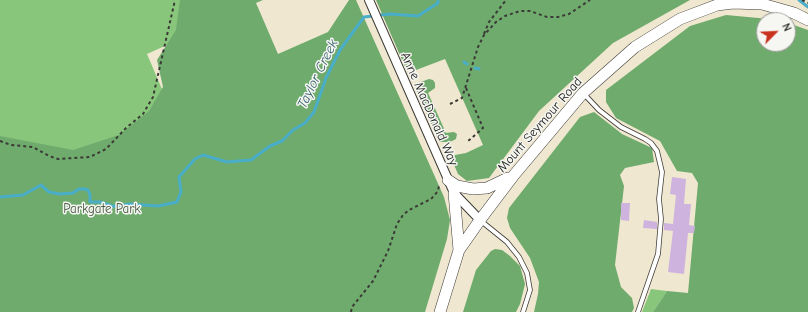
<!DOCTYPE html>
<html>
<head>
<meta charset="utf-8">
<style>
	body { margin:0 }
	#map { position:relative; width:808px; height:312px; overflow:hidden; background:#efe7cf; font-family:"Comic Neue",sans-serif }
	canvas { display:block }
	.north { position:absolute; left:756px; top:12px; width:40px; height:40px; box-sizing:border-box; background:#f6f6f2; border:1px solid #9f9f9c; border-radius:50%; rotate:66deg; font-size:11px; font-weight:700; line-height:16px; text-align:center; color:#1c1c1c }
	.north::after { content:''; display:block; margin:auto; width:14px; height:18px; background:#c8321e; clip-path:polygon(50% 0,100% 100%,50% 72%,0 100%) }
</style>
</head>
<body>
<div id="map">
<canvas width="808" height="312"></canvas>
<div class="north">N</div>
</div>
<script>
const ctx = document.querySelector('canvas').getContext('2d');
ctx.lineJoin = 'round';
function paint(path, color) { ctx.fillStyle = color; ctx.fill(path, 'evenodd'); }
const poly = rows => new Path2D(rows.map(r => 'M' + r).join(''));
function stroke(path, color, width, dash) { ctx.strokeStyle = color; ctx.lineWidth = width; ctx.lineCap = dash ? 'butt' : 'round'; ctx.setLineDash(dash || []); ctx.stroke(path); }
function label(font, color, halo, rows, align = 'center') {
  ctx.font = font + ' "Comic Neue",sans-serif'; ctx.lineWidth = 3; ctx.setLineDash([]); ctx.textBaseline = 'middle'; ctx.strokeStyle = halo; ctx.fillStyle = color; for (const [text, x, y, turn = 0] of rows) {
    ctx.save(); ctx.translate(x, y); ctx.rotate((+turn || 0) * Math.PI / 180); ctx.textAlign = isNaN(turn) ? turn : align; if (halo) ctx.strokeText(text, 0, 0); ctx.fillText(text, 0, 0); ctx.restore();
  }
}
const green = poly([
	[0,0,220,0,229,17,147,54,257,312,0,312],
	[651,289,667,291,653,312,642,312]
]);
const forest = poly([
	[180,0,263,0,256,3,278,54,328,32,349,0,356,0,444,197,450,220,447,239,425,312,0,312,0,136,73,150,119,135,149,111,163,87,157,60,176,30],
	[376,0,690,0,613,43,539,111,489,178,467,181,458,174,452,160,455,155,466,153,483,145,445,59,416,70,406,69],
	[726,15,780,20,764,20,764,44,788,44,788,23,808,30,808,312,653,312,667,291,688,293,698,183,692,173,677,171,660,141,616,118,606,102,606,90,690,26],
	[429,79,433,80,435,83,435,88,428,93,446,133,454,132,457,134,456,139,450,142,439,142,416,89,418,83],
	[594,112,622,134,652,148,654,162,625,168,620,175,624,186,615,265,621,287,632,298,634,308,632,312,534,312,538,294,539,282,530,258,510,228,507,218,509,208,580,117],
	[495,249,502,250,510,256,520,266,525,284,520,304,516,312,463,312,476,270,491,251]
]);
const stream = poly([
	[799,0,808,7],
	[464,62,467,64],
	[475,68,479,69],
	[0,197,23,195,41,185,49,192,60,194,73,193,79,189,84,189,88,190,90,195,90,202,100,202,116,207,129,204,158,206,177,202,181,192,179,177,195,159,203,155,227,162,251,160,270,146,282,141,293,130,305,123,314,112,326,78,340,50,364,17,390,14,418,16,438,3,438,0]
]);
const building = poly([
	[672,177,686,179,684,204,691,204,689,225,695,226,694,233,688,233,684,274,668,272,673,231,664,230,664,223,673,224,676,195,670,194],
	[621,203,630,203,629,221,621,220],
	[644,220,657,222,657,229,643,228]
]);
const path = poly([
	[802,0,808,3],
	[484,34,489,22,506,0],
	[466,88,483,128,467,142],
	[450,104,462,98,478,47,484,35,496,22,505,16,520,11,530,11,547,17,558,17,569,14,590,0],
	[0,141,11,145,33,147,49,156,58,159,90,157,106,149,126,128,143,114,153,97,175,0],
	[351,312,352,307,373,281,388,251,397,224,403,215,409,210,431,199,438,191,439,185]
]);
const lane = poly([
	[584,94,599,110,621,127,645,139,651,143,657,151,662,172,659,199,661,219,658,254,638,312],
	[481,221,507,242,519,257,527,273,530,290,523,312]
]);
const street = poly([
	[369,0,454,193,480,220]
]);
const secondary = poly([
	[448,180,457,186,473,189,487,188,508,178],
	[454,193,459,250],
	[440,312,459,250,480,220,514,175,583,93,635,47,680,19,717,5,733,3,762,4,794,13,808,20]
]);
const streetNames = [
	["Anne MacDonald Way",429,109,66],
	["Mount Seymour Road",540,125,-49]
];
const parkNames = [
	["Parkgate Park",102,209]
];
const waterNames = [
	["Taylor Creek",318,74,-64]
];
paint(green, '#88c67c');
paint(forest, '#6eab6c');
stroke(stream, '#4aaec9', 3);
paint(building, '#cfb3df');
stroke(lane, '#3c3a37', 5.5);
stroke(street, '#3c3a37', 10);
stroke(secondary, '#3c3a37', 12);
stroke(path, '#3c3a37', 2, [3, 3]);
stroke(lane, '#fff', 4);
stroke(street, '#fff', 8);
stroke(secondary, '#fff', 11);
label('13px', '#1c1c1c', '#f6f6f2', streetNames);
label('13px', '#42583e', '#f6f6f2', parkNames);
label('italic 14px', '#315e6a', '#f6f6f2', waterNames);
</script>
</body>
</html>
